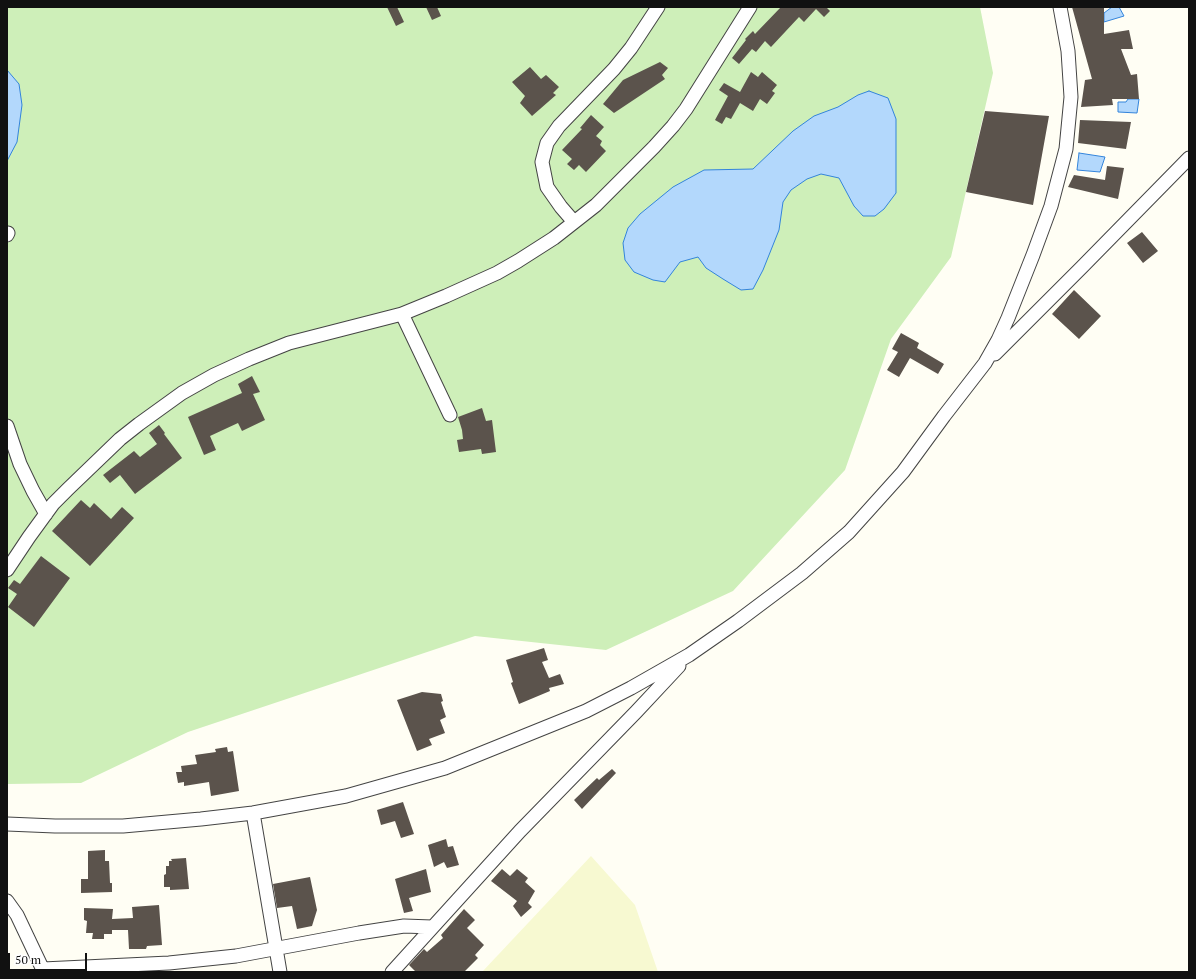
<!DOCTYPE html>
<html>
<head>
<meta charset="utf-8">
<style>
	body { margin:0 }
	#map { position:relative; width:1196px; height:979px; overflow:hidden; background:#fffef4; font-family:"PT Serif",serif }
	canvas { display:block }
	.frame { position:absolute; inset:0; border:8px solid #111; pointer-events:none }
	.scale { position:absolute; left:8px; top:953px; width:79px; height:18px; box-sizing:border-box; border:2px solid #111; border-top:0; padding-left:5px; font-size:12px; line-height:14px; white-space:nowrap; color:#111; -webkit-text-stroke:3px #fff; paint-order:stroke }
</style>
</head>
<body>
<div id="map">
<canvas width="1196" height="979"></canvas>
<div class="frame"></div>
<div class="scale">50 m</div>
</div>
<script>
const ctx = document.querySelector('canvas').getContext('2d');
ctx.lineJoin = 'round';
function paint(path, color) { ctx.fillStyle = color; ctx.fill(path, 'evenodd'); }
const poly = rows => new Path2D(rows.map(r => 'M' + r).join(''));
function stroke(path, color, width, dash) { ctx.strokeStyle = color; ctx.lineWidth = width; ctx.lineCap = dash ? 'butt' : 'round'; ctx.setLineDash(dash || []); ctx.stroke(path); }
const farmland = poly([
	[591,856,635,905,658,972,482,972]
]);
const green = poly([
	[7,7,980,7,993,73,951,257,891,339,845,470,733,591,606,650,475,636,188,732,81,783,7,784]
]);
const water = poly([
	[1112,7,1119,7,1124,16,1104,22,1104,13,1112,7],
	[7,70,19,84,22,105,17,142,7,161,7,70],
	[869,91,888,98,896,119,896,193,884,209,875,216,863,216,854,206,839,178,821,174,807,179,791,190,783,202,779,230,763,270,753,289,741,290,723,279,706,268,698,257,680,262,665,282,653,280,634,272,625,260,623,243,628,228,640,214,673,187,704,170,753,169,793,131,814,116,838,107,858,95,869,91],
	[1128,99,1139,99,1137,113,1118,112,1118,102,1126,102,1128,99],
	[1079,153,1105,157,1100,172,1077,170,1079,153]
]);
const building = poly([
	[387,7,397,7,404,22,396,26],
	[426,7,437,7,441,16,432,20],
	[781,7,826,7,830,11,824,17,816,9,804,22,799,17,771,47,765,41,756,52,752,49,739,64,732,58,746,40,745,39,753,31,755,34],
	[1072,7,1104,7,1104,34,1129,30,1133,49,1121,49,1131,75,1137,74,1139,99,1112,99,1113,105,1081,107,1085,80,1092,79],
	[660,62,668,68,662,75,665,79,614,113,603,104,623,80],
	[530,67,541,79,546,75,559,87,553,93,556,95,532,116,520,103,525,96,512,82],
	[751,72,758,77,762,72,777,85,772,91,775,93,767,104,760,99,753,111,740,103,731,119,726,117,722,124,715,120,728,96,719,90,724,83,740,92],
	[985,111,1049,116,1033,205,966,192],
	[591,115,604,127,596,136,602,141,600,145,606,151,586,172,579,165,574,170,567,164,572,159,562,150,582,129,580,128],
	[1080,120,1131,122,1126,149,1078,143],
	[1107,166,1124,168,1118,199,1068,187,1074,175,1105,180],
	[1142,232,1158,251,1143,263,1127,243],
	[1074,290,1101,316,1079,339,1052,314],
	[901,333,919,343,917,348,944,364,938,374,910,358,899,377,887,370,898,352,892,349],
	[252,376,260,392,253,394,265,420,242,431,238,423,210,436,216,450,204,455,188,417,242,393,238,384],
	[482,408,486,421,492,420,496,452,482,454,481,449,459,452,457,440,463,439,462,430,458,417],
	[159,425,165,433,164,434,182,458,135,494,120,475,110,483,103,475,134,451,140,457,157,444,149,433],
	[81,500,90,508,94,503,111,519,122,507,134,518,90,566,52,531],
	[41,556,70,578,34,627,8,607,17,594,8,588,14,580,20,584],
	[544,648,548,660,542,662,549,678,560,674,564,684,549,688,550,691,519,704,511,683,513,682,506,660],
	[422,692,441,694,443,701,441,702,446,717,440,720,445,733,429,739,432,745,417,751,397,700],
	[227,747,228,752,233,751,239,791,211,796,209,782,184,786,184,782,178,783,176,772,182,772,181,766,197,764,195,755,216,752,215,749],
	[612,769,616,773,582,809,574,800,597,778,599,780],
	[403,802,414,834,401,838,395,821,381,825,377,810],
	[446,839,448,847,453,846,459,865,447,868,444,862,434,867,428,845],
	[105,850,105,861,109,861,110,883,112,883,112,892,81,893,81,879,88,879,88,851],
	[186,858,189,889,170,890,170,887,164,887,164,875,166,874,166,866,169,866,169,861,172,861,171,859],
	[426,869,431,892,409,898,413,911,404,913,395,879],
	[502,869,510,876,517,869,528,878,525,882,535,891,528,903,532,907,521,917,513,906,517,901,491,881],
	[310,877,317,910,312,926,297,929,292,906,277,908,273,884],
	[159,905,162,945,147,946,146,949,129,949,128,930,112,930,112,934,104,934,104,939,92,939,93,933,86,933,87,921,84,920,84,908,113,909,112,919,133,918,132,907],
	[464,909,475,920,467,928,484,945,475,955,478,958,464,972,416,972,409,965,424,949,427,952,443,938,441,935]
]);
const minor = poly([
	[574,222,561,207,547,187,542,162,547,143,559,126,614,69,631,48,658,7],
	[7,235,8,233],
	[402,314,450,415],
	[995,354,1082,267,1189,158],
	[7,426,20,464,33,491,46,514],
	[7,570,29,537,53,504,68,489,120,439,139,424,182,393,214,375,249,359,289,343,402,314,446,296,497,273,518,261,554,238,596,205,654,147,673,126,686,109,750,7],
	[253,813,280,972],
	[7,824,55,826,123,826,201,819,253,813,346,796,445,768,586,711,631,688,689,655,738,621,802,573,849,532,903,472,944,416,985,363,998,340,1008,318,1033,255,1051,206,1066,149,1071,97,1068,51,1060,7],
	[7,901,17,915,44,972],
	[43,969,169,963,236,956,359,933,404,926,432,927],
	[392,972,520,831,636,712,679,666]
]);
paint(farmland, '#f7f9d1');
paint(green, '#ceefb9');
paint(water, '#b3d8fc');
stroke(water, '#3384db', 1);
paint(building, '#5b534c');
stroke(minor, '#444', 15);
stroke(minor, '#fff', 13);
</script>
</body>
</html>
